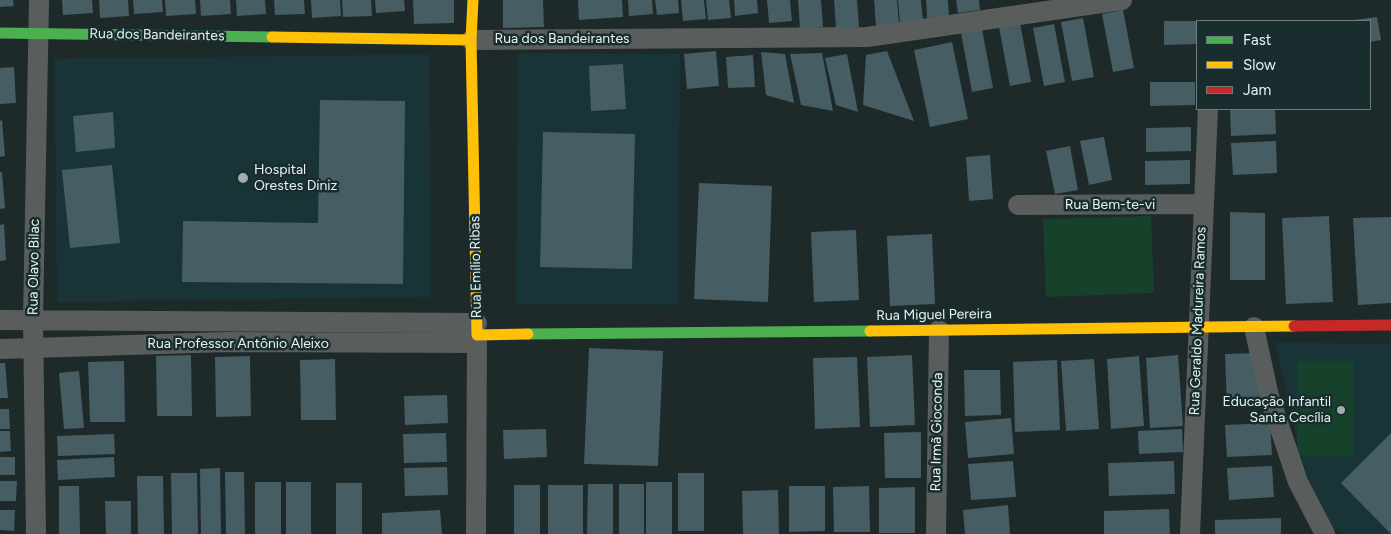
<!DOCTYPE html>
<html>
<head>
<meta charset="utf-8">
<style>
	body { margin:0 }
	#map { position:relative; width:1391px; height:534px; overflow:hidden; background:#1e292a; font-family:Figtree,sans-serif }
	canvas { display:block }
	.legend { position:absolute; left:1196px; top:20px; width:175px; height:90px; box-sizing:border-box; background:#192d2f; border:1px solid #6b7c7d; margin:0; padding:6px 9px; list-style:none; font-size:15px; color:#e6f3f3 }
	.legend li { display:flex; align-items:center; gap:10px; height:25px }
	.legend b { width:25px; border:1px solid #6b7c7d }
</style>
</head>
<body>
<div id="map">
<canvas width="1391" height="534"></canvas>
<ul class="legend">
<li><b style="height:6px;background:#4caf50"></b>Fast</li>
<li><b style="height:6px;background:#ffc107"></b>Slow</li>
<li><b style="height:6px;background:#c62828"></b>Jam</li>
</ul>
</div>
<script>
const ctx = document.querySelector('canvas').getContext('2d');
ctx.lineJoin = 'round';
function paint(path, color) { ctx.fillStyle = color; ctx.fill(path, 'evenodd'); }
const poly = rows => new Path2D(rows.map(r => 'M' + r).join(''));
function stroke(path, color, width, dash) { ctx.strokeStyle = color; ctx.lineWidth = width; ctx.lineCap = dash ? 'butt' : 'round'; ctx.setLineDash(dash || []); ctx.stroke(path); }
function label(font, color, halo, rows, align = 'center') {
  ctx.font = font + ' Figtree,sans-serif'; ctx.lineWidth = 5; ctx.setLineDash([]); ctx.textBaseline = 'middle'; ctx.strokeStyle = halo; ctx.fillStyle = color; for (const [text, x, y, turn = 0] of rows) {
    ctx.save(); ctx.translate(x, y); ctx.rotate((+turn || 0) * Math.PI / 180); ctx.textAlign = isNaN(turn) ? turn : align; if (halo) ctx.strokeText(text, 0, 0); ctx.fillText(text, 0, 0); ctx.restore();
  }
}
const built = poly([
	[518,53,680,54,678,305,516,304],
	[429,54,431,297,57,302,54,59],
	[1275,342,1391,344,1391,534,1345,534,1326,525,1305,476]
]);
const green = poly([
	[1151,216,1154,293,1046,297,1043,219],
	[1297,361,1353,361,1353,456,1297,456]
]);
const building = poly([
	[0,0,13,0,14,6,0,7],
	[62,0,92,0,93,13,63,15],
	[99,0,128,0,129,16,100,18],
	[133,0,162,0,163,12,134,14],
	[165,0,195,0,196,14,166,16],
	[200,0,230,0,231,14,201,16],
	[236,0,265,0,266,14,237,16],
	[274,0,304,0,305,14,275,15],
	[311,0,340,0,341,16,312,18],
	[342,0,371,0,372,16,343,17],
	[375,0,404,0,405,11,376,13],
	[413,0,454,0,454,23,414,24],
	[503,0,543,0,544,27,503,28],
	[578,0,622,0,623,17,579,20],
	[628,0,652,0,653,14,629,16],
	[655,0,678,0,679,13,657,15],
	[681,0,704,0,706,19,683,21],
	[706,0,729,0,731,18,708,20],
	[734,0,757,0,758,13,735,16],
	[767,0,790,0,792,21,769,23],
	[798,0,821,0,823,27,800,29],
	[834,0,857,0,859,27,836,29],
	[874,0,897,0,899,24,876,26],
	[898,0,921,0,923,21,900,23],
	[926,0,948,0,949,16,927,18],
	[956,0,979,0,980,10,958,13],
	[1123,10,1134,68,1113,72,1102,14],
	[1377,17,1381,40,1370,42,1370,21,1353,20],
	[1083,18,1094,77,1072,81,1061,22],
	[1164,21,1197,21,1197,44,1164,45],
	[1020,23,1031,82,1010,86,999,27],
	[1054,24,1065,82,1044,86,1033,28],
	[982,29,993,88,972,92,961,33],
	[952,42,968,119,930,127,914,50],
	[716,51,719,86,687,89,684,54],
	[887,51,914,121,863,105,866,55],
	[761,52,785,54,794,103,766,95],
	[822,53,833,111,801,105,790,54],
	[847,54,858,112,836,105,825,58],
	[753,55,755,87,728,88,726,57],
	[623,64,626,109,591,111,589,66],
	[14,67,16,103,0,104,0,68],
	[1150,82,1195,82,1195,105,1150,106],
	[320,100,405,101,403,284,182,282,183,221,318,223],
	[1230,109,1275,109,1276,134,1231,136],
	[113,112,115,148,76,152,73,116],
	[2,120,5,156,0,157,0,121],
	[1191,127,1191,151,1146,152,1146,128],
	[543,132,635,134,632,269,540,267],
	[1104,137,1112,180,1089,185,1080,141],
	[1276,141,1277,173,1233,175,1231,143],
	[1070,146,1078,190,1055,194,1046,151],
	[990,155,993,199,969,201,966,157],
	[1190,160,1190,184,1145,185,1145,161],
	[112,165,120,243,70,248,62,170],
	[0,172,2,172,5,208,0,209],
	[699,183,772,186,768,302,694,299],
	[1230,212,1265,213,1265,280,1230,280],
	[1329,216,1333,302,1286,304,1282,218],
	[1391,217,1391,303,1358,305,1353,218],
	[4,224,6,260,0,261,0,225],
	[856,230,859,300,814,302,811,232],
	[932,234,935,304,890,306,887,236],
	[589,348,663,351,658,466,584,464],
	[1257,353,1259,407,1227,408,1225,354],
	[191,355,192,416,157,416,156,356],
	[912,355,915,425,870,427,867,357],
	[1178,355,1183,426,1150,428,1146,358],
	[250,356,251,416,216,417,215,357],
	[1139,356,1144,426,1111,429,1107,359],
	[857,357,860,427,815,429,813,358],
	[335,359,336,420,301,420,300,360],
	[1094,359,1099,429,1066,431,1061,361],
	[1057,360,1060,430,1015,432,1013,362],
	[124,361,125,422,90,422,88,362],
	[0,363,5,363,8,398,0,398],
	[964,370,1000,370,1001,415,965,416],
	[79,371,84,428,64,429,59,373],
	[447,395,448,423,405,425,404,396],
	[0,409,9,409,10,429,0,429],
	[1011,418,1014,454,968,458,965,422],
	[1270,423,1272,455,1227,457,1225,425],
	[546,429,547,457,504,459,503,430],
	[1182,429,1183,452,1139,454,1138,431],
	[0,431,10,431,11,451,0,452],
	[921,432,921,478,885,478,884,433],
	[446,433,447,462,404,463,403,434],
	[1391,433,1391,534,1341,483],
	[114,434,115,454,58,456,57,436],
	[0,457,15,457,15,475,0,475],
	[114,457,115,477,58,480,57,460],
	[1013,461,1016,497,971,500,968,464],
	[1174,461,1175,494,1109,496,1108,463],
	[1272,466,1274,497,1229,500,1227,468],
	[447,467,448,495,405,496,404,468],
	[220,468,221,534,201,534,200,469],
	[225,472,244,472,245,534,226,534],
	[171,473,197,473,198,534,172,534],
	[678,473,704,473,704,531,678,531],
	[137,476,163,476,164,534,138,534],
	[0,481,17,481,16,501,0,501],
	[255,482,281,482,281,534,255,534],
	[286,482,311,482,311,534,286,534],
	[646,482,672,482,672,534,646,534],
	[336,483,362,483,362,534,336,534],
	[588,484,613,484,613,534,587,534],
	[619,484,644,484,644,534,619,534],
	[514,485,540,485,540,534,514,534],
	[548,485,583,485,583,534,548,534],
	[59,486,79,486,80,534,59,534],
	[789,486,825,486,825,531,789,532],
	[869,486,870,532,834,532,833,487],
	[915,487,915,533,879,533,879,488],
	[778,490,779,534,743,534,742,491],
	[105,501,131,501,131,534,106,534],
	[1008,505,1010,534,965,534,963,510],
	[1169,509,1170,534,1104,534,1104,511],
	[0,510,15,510,14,531,0,530],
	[440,510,442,534,382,534,382,513],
	[1281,518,1281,534,1215,534,1215,520]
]);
const street = poly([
	[471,40,867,37,1122,0],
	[1018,205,1202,204],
	[0,320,477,323],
	[1254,327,1269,396,1298,482,1325,534],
	[0,349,227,342,477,343],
	[36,534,33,319,39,0],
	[476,534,477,335],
	[936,534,939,330],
	[1190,534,1208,109]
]);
const fast = poly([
	[0,33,272,37],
	[528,334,870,331]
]);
const slow = poly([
	[473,0,471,40,477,335,528,334],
	[272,37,471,40],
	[870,331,1294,326]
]);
const jam = poly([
	[1294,326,1391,325]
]);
const markers = [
	[243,178,6,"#a0acad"],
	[1341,410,5,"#a0acad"]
];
const streetNames = [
	["Rua dos Bandeirantes",157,35,1],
	["Rua dos Bandeirantes",562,39],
	["Rua Bem-te-vi",1110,205],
	["Rua Olavo Bilac",34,267,-89],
	["Rua Emílio Ribas",476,267,-91],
	["Rua Miguel Pereira",934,315,-1],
	["Rua Geraldo Madureira Ramos",1198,321,-88],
	["Rua Professor Antônio Aleixo",238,344],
	["Rua Irmã Gioconda",937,432,-89]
];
const poiNames = [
	["Hospital",254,170],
	["Orestes Diniz",254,186],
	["Educação Infantil",1331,402,"right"],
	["Santa Cecília",1331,418,"right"]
];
paint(built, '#183436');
paint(green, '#16422c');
paint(building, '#465d64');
stroke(street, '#595e5d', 20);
stroke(fast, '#4caf50', 11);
stroke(slow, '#ffc107', 11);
stroke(jam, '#c62828', 11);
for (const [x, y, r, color] of markers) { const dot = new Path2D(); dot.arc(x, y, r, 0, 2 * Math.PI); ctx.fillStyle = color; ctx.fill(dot); stroke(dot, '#192d2f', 2); }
label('14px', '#e6f3f3', '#192d2f', streetNames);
label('14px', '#e6f3f3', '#192d2f', poiNames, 'left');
</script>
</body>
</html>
